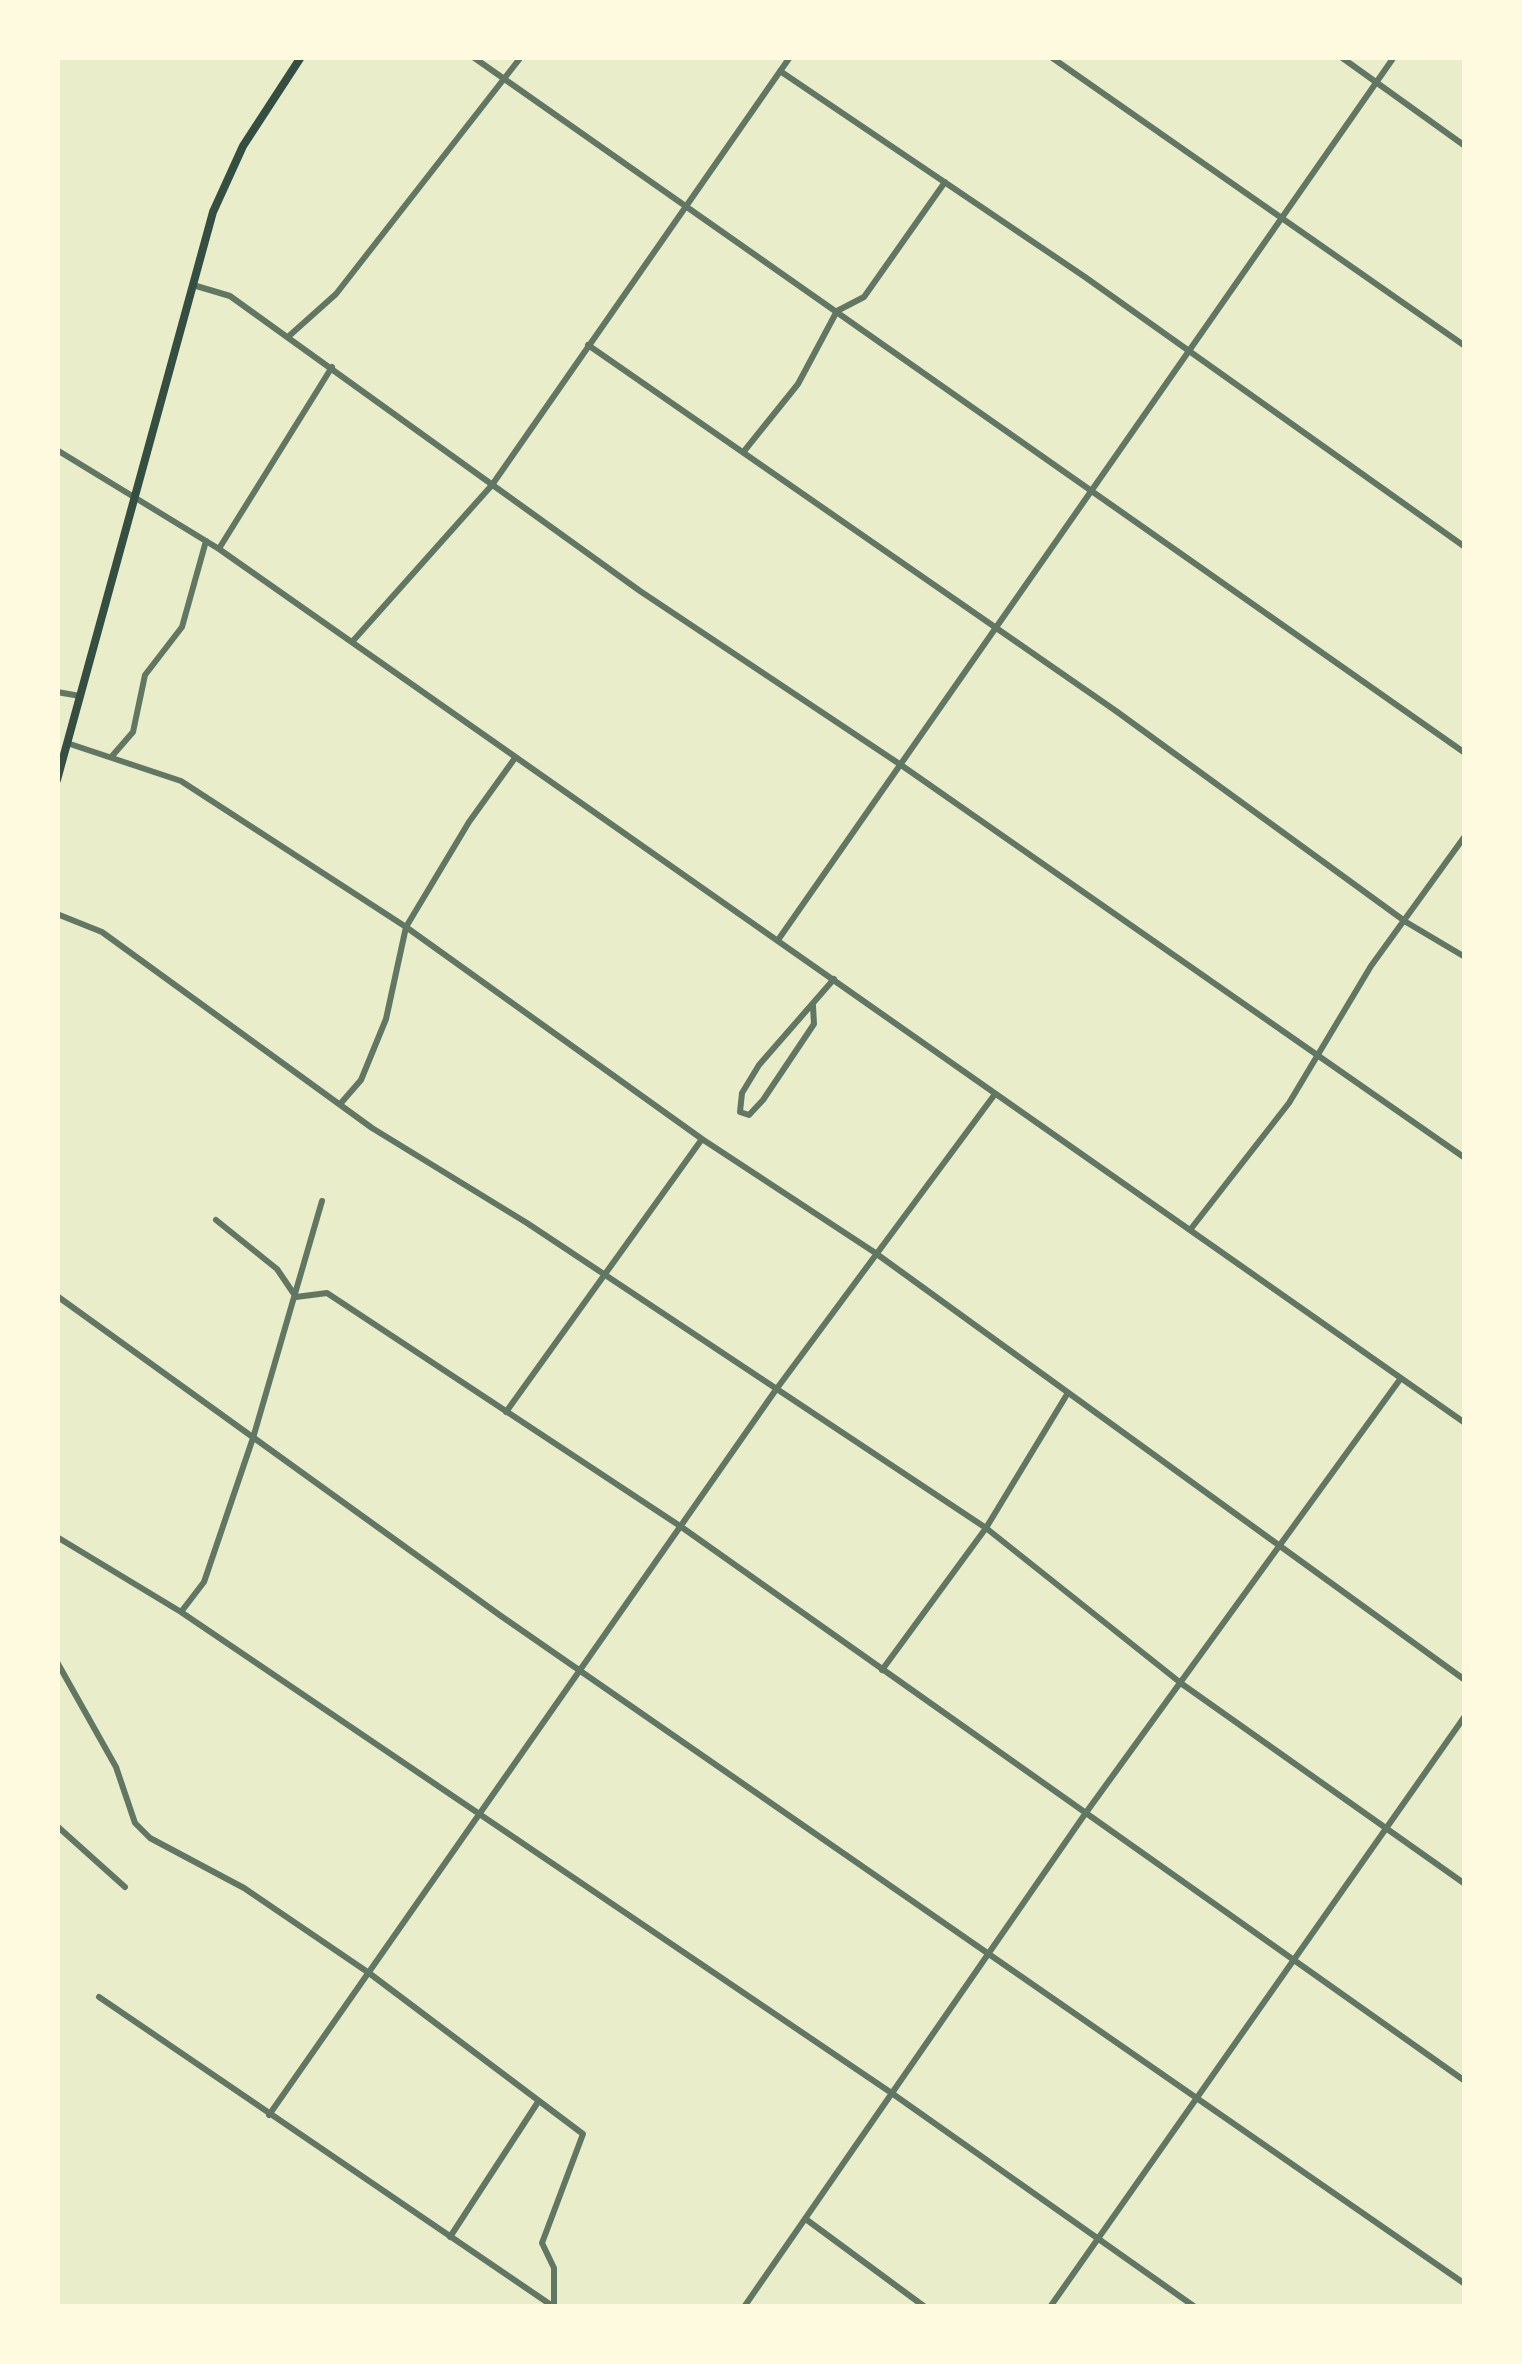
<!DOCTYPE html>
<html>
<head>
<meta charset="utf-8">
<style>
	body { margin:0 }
	#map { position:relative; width:1522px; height:2364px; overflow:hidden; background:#e9edc9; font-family:"DM Sans",sans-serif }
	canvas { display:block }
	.frame { position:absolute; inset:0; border:60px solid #fefae0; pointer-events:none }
</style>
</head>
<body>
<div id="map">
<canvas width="1522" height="2364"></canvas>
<div class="frame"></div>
</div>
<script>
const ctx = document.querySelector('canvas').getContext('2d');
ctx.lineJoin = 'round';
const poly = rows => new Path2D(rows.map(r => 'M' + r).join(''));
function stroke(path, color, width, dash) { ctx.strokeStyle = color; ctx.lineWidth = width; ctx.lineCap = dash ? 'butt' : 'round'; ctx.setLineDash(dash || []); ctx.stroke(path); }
const minor = poly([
	[473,57,1465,753],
	[1051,57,1465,346],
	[1341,57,1465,146],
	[780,71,1085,277,1465,547],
	[193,285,230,296,640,591,901,765,1465,1158],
	[289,336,336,294,521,57],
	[588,345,1116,711,1406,922,1465,957],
	[57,450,219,549,1465,1423],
	[745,450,798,384,837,311,864,297,945,182],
	[220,547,332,367],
	[352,642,492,485,790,57],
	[57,692,80,696],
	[67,743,181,781,406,927,702,1139,874,1252,1465,1680],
	[113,755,133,732,145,675,182,627,206,541],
	[57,914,102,932,372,1128,527,1223,986,1528,1182,1684,1465,1884],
	[778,940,1394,57],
	[813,1006,814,1024,763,1100,749,1115,740,1112,742,1093,759,1065,834,979],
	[341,1103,361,1080,386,1019,406,927,469,822,515,758],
	[216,1220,277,1269,296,1297,327,1293,680,1526,1465,2081],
	[1190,1230,1289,1103,1371,966,1465,836],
	[57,1296,501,1616,1465,2284],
	[506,1412,702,1139],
	[57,1537,181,1612,893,2094,1195,2307],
	[181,1612,204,1582,253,1438,322,1201],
	[57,1662,116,1767,135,1823,150,1838,244,1888,369,1973,583,2134,542,2243,554,2268,554,2307],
	[882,1670,986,1528,1066,1396],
	[57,1826,125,1887],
	[99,1997,554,2307],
	[269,2115,775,1391,995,1094],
	[807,2220,925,2307],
	[450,2237,538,2102],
	[744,2307,1085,1814,1401,1378],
	[1050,2307,1465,1716]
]);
const secondary = poly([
	[57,780,213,212,243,146,301,57]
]);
stroke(minor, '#617663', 6);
stroke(secondary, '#344e41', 8);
</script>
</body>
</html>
